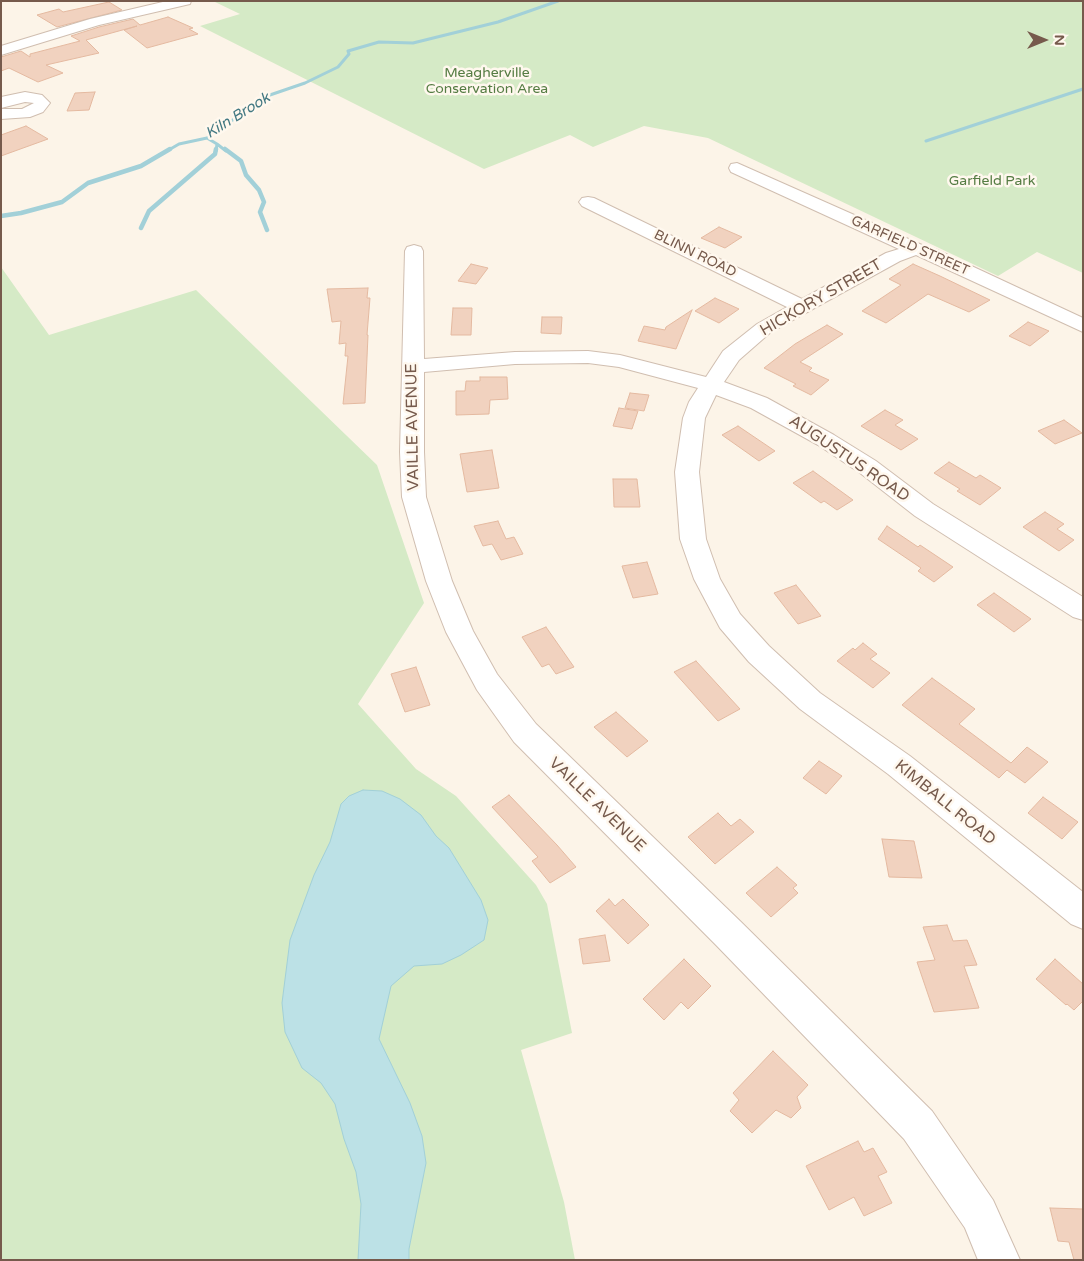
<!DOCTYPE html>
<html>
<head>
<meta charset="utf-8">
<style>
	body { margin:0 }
	#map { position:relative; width:1084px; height:1261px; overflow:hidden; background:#fcf4e8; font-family:"Varela Round",sans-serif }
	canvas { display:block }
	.frame { position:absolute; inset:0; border:2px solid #765a4c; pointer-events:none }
	.north { position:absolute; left:1019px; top:15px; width:50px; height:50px; -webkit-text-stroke:4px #fff8ee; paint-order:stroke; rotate:90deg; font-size:14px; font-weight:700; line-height:20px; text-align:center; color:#765a4c }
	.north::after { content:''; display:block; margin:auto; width:18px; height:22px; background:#765a4c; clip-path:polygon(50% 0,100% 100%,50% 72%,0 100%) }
</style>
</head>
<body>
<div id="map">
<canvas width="1084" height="1261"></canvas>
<div class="frame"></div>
<div class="north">N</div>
</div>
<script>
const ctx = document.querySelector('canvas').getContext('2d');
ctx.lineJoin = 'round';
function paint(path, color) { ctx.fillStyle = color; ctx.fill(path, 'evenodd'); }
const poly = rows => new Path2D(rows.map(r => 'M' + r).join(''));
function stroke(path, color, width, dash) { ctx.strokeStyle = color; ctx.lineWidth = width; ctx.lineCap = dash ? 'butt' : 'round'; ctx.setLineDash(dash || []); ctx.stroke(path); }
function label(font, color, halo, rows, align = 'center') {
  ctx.font = font + ' "Varela Round",sans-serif'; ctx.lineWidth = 5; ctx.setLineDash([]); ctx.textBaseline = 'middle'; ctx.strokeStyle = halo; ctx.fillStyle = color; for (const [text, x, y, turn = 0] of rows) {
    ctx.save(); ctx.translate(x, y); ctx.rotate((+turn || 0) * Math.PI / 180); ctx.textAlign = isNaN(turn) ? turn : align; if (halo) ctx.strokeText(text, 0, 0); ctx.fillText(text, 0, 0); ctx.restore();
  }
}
const green = poly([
	[213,1,1083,1,1083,273,1037,252,998,276,708,138,644,126,593,147,570,135,484,169,200,26,240,14],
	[1,267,49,335,196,290,377,465,424,603,358,704,416,769,456,796,536,885,547,904,572,1033,521,1050,564,1202,575,1260,1,1260]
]);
const water = poly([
	[363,790,382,791,400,799,421,815,436,836,449,848,481,900,488,920,484,940,461,955,442,964,414,966,391,986,379,1039,410,1103,422,1136,426,1163,409,1249,409,1260,358,1260,361,1204,356,1172,344,1139,335,1104,321,1083,302,1068,285,1032,282,1003,290,940,314,875,330,842,341,804,349,796,363,790]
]);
const streamFar1 = poly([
	[207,138,217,144,216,151],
	[926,141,1083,89],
	[217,144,226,151],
	[167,151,179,144,207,138,267,96,305,83,338,67,349,54,348,51,379,42,413,43,498,22,558,1]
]);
const stream = poly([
	[225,149,241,161,246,175,259,190,264,202,260,212,267,230],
	[1,216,21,213,62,202,88,183,141,166,170,149],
	[141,228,149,211,215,154,216,149]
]);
const building = poly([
	[109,2,122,10,57,27,37,15,59,9,63,12,109,2],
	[168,17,193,28,189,29,198,34,147,48,124,30,137,26,86,40,99,53,46,65,63,73,38,82,9,68,1,71,1,57,21,51,30,57,30,54,80,41,71,36,99,27,133,19,140,25,168,17],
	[95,92,89,110,67,111,75,93,95,92],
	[26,126,48,139,1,156,1,135,26,126],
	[719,227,742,237,725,248,701,238,719,227],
	[471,264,488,268,476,284,458,281,471,264],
	[913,264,940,276,990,300,969,312,928,294,886,323,862,311,901,285,889,279,913,264],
	[368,288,367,298,370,298,367,335,368,335,365,403,343,404,348,356,345,356,346,343,339,344,341,321,332,322,327,289,368,288],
	[715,298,739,309,719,323,695,311,715,298],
	[453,308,472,308,471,335,451,335,453,308],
	[692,310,676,349,638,341,644,326,665,330,666,327,692,310],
	[542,317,562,317,561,334,541,333,542,317],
	[1028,322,1049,331,1030,346,1009,336,1028,322],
	[827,325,843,334,800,362,812,368,809,371,829,380,811,395,793,386,796,384,764,368,795,344,827,325],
	[480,377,507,377,508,399,490,400,489,414,456,415,456,391,465,391,466,381,480,381,480,377],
	[630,393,649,395,644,411,625,408,630,393],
	[619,408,638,411,632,429,613,426,619,408],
	[885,410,903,420,895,425,918,439,901,450,861,426,885,410],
	[1064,420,1082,433,1055,444,1038,431,1064,420],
	[738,426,775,451,759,461,722,435,738,426],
	[492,450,499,488,467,492,460,454,492,450],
	[949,462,976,478,980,475,1001,488,980,505,957,491,960,489,934,473,949,462],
	[813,471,853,500,837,510,824,501,821,503,793,483,813,471],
	[613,479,637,479,640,507,614,507,613,479],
	[1045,512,1064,524,1057,529,1074,540,1059,551,1023,527,1045,512],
	[498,521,506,539,514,537,523,554,501,560,492,544,483,546,474,526,498,521],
	[887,526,918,547,920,545,953,567,934,582,918,571,921,568,878,539,887,526],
	[647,562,658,594,633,598,622,566,647,562],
	[796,585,821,616,798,624,774,593,796,585],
	[994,593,1031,619,1014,632,977,605,994,593],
	[546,627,574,667,556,674,549,664,542,667,522,637,546,627],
	[863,643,877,654,870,659,890,673,873,688,837,661,853,648,855,650,863,643],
	[696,661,740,709,718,721,674,672,696,661],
	[416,667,430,705,405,712,391,674,416,667],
	[932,678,975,709,959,724,1011,763,1027,747,1048,762,1025,783,1007,770,999,778,902,705,932,678],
	[616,712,648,741,627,757,594,727,616,712],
	[819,761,842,776,826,794,803,778,819,761],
	[509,795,557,845,576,867,550,883,532,861,538,857,492,807,509,795],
	[1043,797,1078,822,1062,839,1028,813,1043,797],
	[718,813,731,826,740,819,754,832,715,864,688,837,718,813],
	[882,839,914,841,922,878,889,877,882,839],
	[777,867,797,885,793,888,798,893,771,917,746,893,777,867],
	[609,899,615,906,623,899,649,925,628,944,596,911,609,899],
	[947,925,953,941,967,940,977,965,964,966,979,1008,934,1012,917,962,935,960,923,927,947,925],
	[605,935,610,961,583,964,579,939,605,935],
	[684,959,711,986,688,1009,681,1002,664,1020,643,999,684,959],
	[1055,959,1083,984,1083,1001,1074,1010,1067,1004,1066,1005,1036,979,1055,959],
	[773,1051,808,1085,797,1097,801,1108,791,1118,776,1110,752,1133,730,1111,739,1100,733,1093,773,1051],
	[858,1141,864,1152,873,1148,887,1172,878,1176,892,1203,864,1216,854,1197,829,1210,806,1166,858,1141],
	[1050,1208,1083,1209,1083,1260,1074,1260,1069,1242,1058,1241,1050,1208]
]);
const minor = poly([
	[167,1,191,1,190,4,99,25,1,55,1,46,90,19,167,1],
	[25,92,42,95,50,103,43,112,30,117,1,119,1,109,22,109,34,103,25,102,1,108,1,97,25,92],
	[737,163,922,245,935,249,1083,318,1083,332,916,255,900,261,771,332,739,360,724,382,767,398,834,435,876,461,933,504,1083,597,1083,620,1073,617,915,516,860,473,818,445,751,408,716,395,705,418,699,472,706,539,720,579,740,614,769,646,820,693,910,756,1083,892,1083,929,1071,924,888,774,800,709,749,662,720,628,694,579,680,539,675,472,683,418,689,402,698,388,619,367,588,363,515,364,424,372,424,452,426,497,452,581,473,631,497,674,536,724,740,921,932,1111,993,1200,1020,1260,978,1260,965,1228,904,1139,716,945,514,742,477,690,446,632,426,581,402,497,400,452,405,251,407,247,414,245,421,247,423,251,424,359,515,352,588,351,620,355,706,377,723,351,757,324,787,307,582,206,579,202,582,198,588,197,594,198,802,299,886,253,899,249,731,172,729,168,731,164,737,163]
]);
const farParknames = [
	["Meagherville",487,73],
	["Conservation Area",487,89],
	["Garfield Park",992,181]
];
const farStreetnames = [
	["GARFIELD STREET",910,246,24],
	["BLINN ROAD",695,254,26]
];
const farWaternames = [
	["Kiln Brook",238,116,-32]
];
const streetNames = [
	["HICKORY STREET",821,298,-30],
	["VAILLE AVENUE",413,427,-91],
	["AUGUSTUS ROAD",849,459,34],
	["KIMBALL ROAD",945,803,39],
	["VAILLE AVENUE",597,805,44]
];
paint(green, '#d5eac6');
paint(water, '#bce1e6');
stroke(water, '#a2d0d8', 1);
stroke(streamFar1, '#a2d0d8', 3);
stroke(stream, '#a2d0d8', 4.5);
paint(building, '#f1d2bf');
stroke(building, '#e4b9a0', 1);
stroke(minor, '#d0beb0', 2);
paint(minor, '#fff');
label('14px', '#557c43', '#fff8ee', farParknames);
label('14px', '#765a4c', '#fff8ee', farStreetnames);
label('italic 15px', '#427882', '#fff8ee', farWaternames);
label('16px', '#765a4c', '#fff8ee', streetNames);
</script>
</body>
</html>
